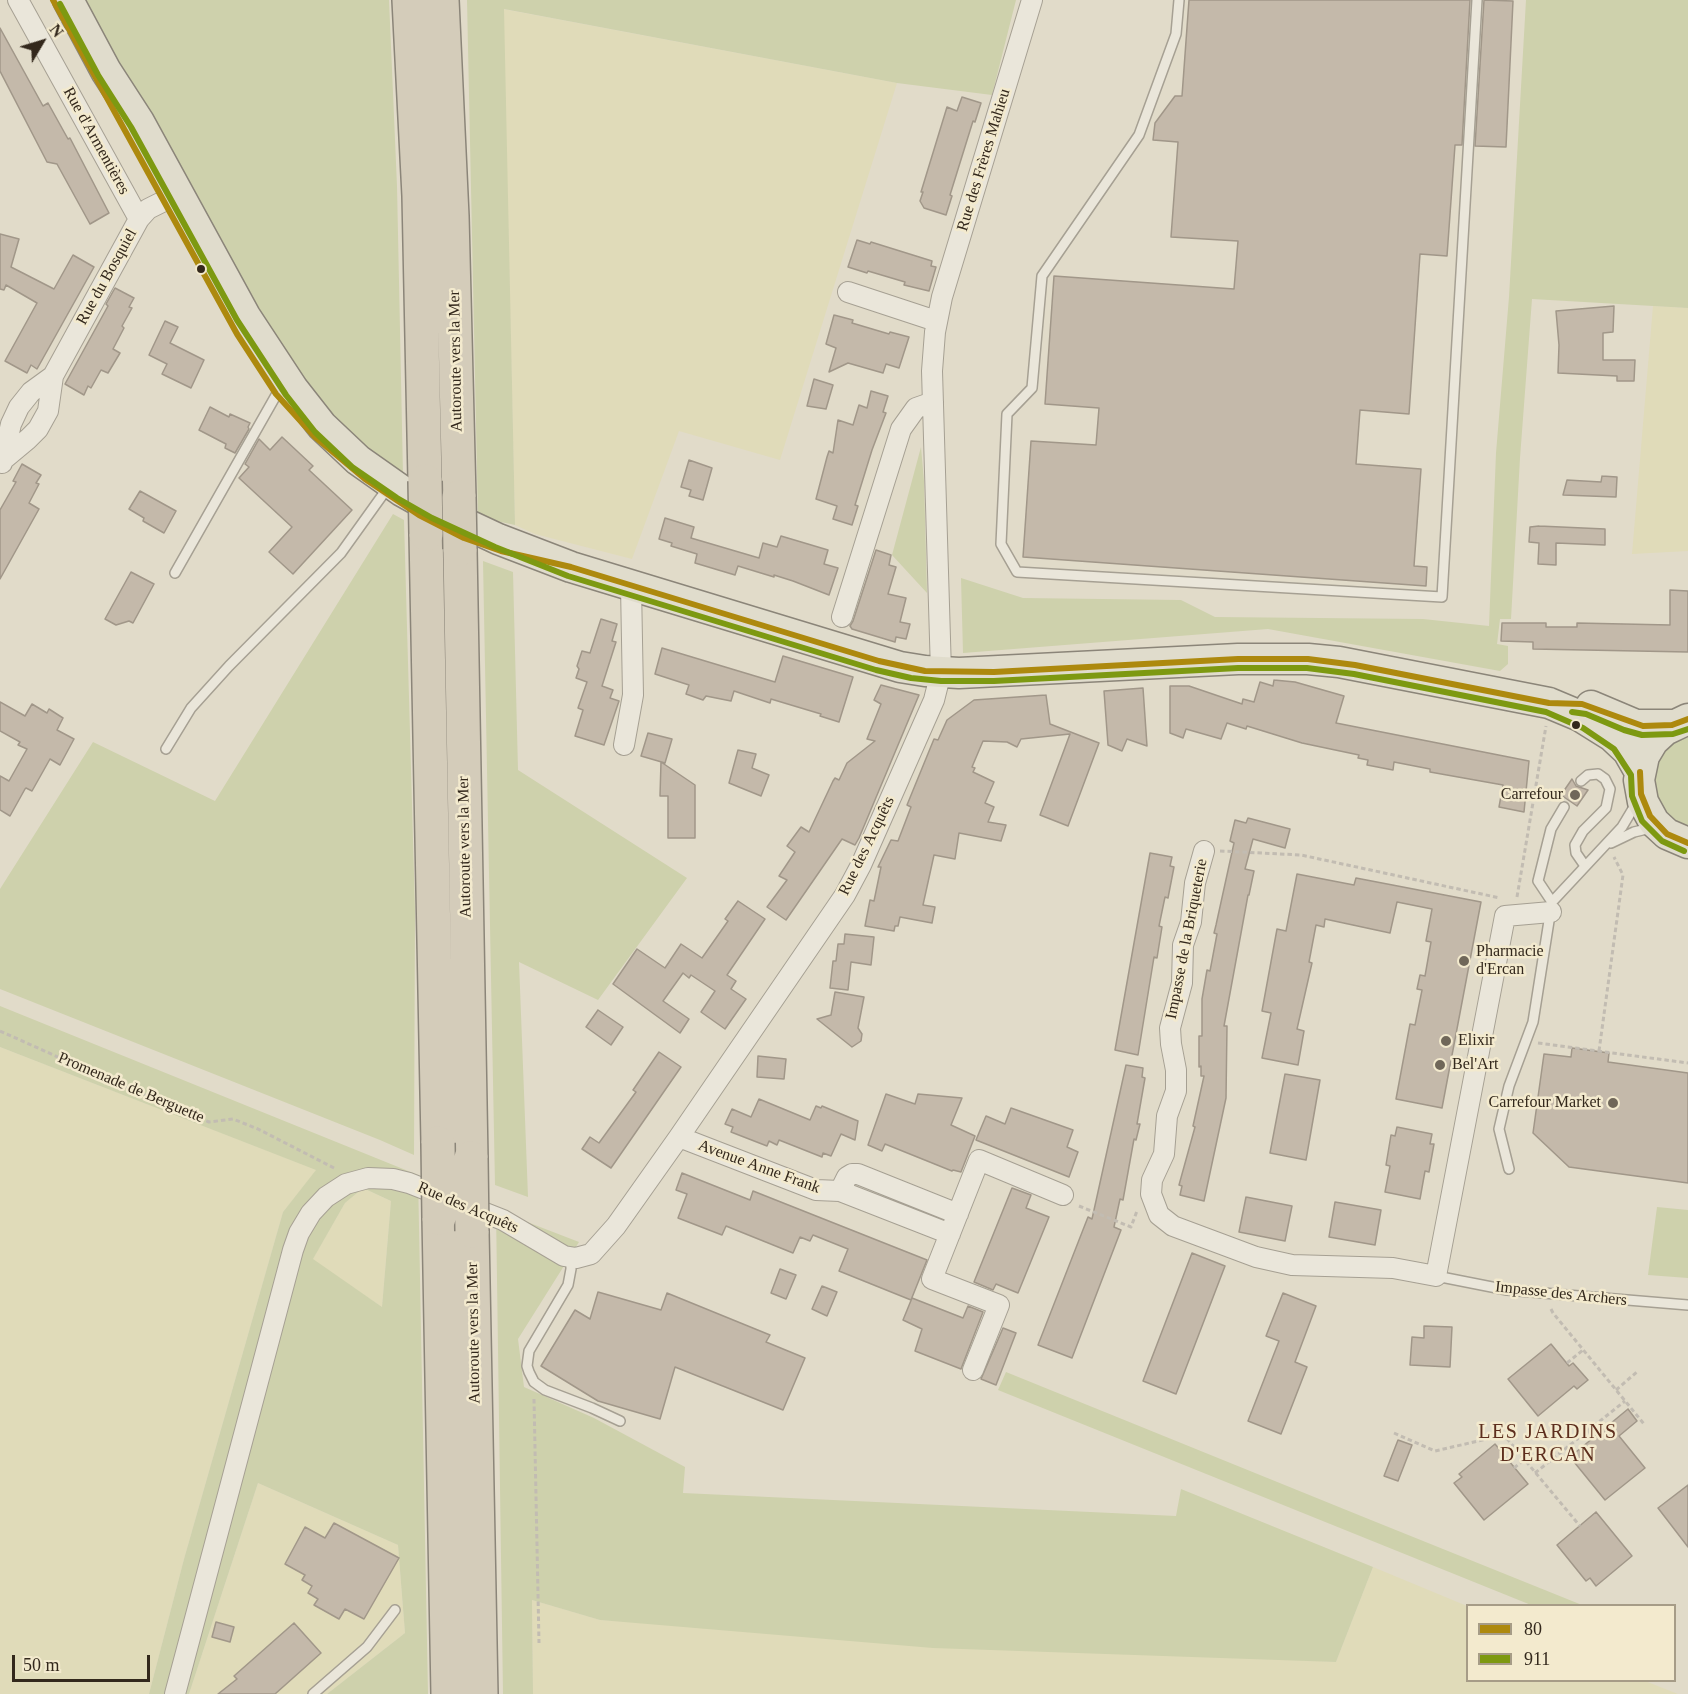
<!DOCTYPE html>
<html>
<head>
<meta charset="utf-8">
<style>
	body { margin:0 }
	#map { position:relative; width:1688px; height:1694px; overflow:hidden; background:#e1dbc9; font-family:"Times New Roman",serif }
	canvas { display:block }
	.legend { position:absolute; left:1466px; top:1604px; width:210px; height:78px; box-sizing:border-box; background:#f3eace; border:2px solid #a69c87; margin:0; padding:8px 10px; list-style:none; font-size:18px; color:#33281c }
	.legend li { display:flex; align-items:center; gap:12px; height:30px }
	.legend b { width:30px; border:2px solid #a69c87 }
	.north { position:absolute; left:12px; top:12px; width:60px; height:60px; -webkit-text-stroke:4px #f3eace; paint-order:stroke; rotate:52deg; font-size:16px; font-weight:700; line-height:24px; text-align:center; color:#33281c }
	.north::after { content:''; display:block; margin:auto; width:21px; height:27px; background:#33281c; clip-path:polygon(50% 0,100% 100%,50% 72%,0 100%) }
	.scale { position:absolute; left:12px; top:1655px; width:138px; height:27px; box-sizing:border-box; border:3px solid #33281c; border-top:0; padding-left:8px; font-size:18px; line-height:21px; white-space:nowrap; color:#33281c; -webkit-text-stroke:4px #f3eace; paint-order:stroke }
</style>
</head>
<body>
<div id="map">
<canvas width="1688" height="1694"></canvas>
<ul class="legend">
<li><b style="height:8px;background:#ad890e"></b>80</li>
<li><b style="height:8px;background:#7d9911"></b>911</li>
</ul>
<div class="north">N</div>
<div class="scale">50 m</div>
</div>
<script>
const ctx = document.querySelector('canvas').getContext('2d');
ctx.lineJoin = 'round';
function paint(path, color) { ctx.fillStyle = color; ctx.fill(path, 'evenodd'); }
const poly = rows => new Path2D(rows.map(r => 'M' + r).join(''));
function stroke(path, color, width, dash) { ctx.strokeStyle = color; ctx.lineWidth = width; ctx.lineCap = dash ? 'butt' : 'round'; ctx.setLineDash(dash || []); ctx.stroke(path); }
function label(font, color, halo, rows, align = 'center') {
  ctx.font = font + ' "Times New Roman",serif'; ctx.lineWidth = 5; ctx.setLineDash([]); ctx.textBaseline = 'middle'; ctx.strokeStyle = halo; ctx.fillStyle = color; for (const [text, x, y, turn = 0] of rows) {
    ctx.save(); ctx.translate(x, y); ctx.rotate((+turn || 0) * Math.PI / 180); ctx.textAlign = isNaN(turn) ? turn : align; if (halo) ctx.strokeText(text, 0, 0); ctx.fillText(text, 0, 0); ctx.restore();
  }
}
const farmland = poly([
	[503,9,897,83,780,460,679,431,632,559,535,534,515,525],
	[1653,306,1688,308,1688,551,1632,554],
	[0,1047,317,1170,283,1212,184,1559,149,1694,0,1694],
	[363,1188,391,1201,382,1307,312,1260,345,1203],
	[258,1483,398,1545,405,1633,327,1694,189,1694],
	[1373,1567,1467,1606,1468,1680,1645,1681,1678,1694,533,1694,532,1600,600,1620,1336,1662]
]);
const green = poly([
	[84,0,389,0,397,186,403,475,335,424,294,370,244,287],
	[467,0,1016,0,992,95,897,83,504,9,515,525,478,517],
	[1526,0,1688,0,1688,308,1532,299,1520,458,1511,619,1500,619,1497,644,1508,646,1508,664,1500,671,1268,629,963,653,961,578,1023,598,1181,600,1215,617,1423,619,1489,626,1496,453,1509,297],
	[921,447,924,481,927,593,892,555],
	[393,514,404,520,415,911,414,1155,380,1140,0,989,0,889,93,742,215,801],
	[483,561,513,572,518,770,687,878,598,1000,519,962,528,1197,495,1185],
	[1688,735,1688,826,1676,821,1666,812,1656,793,1655,780,1657,766,1663,754,1672,744],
	[0,1006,418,1175,428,1694,327,1694,405,1633,398,1545,258,1483,189,1694,149,1694,184,1559,283,1212,316,1170,0,1047],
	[363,1188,391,1201,382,1307,313,1259,345,1203],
	[1657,1207,1688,1210,1688,1278,1648,1275],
	[496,1210,579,1242,518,1339,524,1387,594,1418,685,1467,683,1493,1176,1516,1181,1489,1373,1567,1336,1662,933,1648,600,1620,532,1600,533,1694,503,1694],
	[1006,1372,1366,1518,1582,1605,1531,1605,998,1390]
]);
const building = poly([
	[1189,0,1470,0,1462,145,1455,145,1447,256,1420,254,1409,414,1360,410,1356,464,1421,469,1414,566,1427,567,1426,586,1023,557,1031,441,1096,445,1099,408,1045,404,1054,276,1234,289,1238,241,1171,237,1178,142,1153,140,1155,123,1175,96,1182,96,1189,0],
	[1484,0,1513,1,1506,147,1475,146,1484,0],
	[0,28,43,106,48,103,68,139,70,138,109,213,90,224,57,164,47,162,0,71,0,28],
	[962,97,981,103,975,122,973,121,950,195,952,196,946,215,924,208,920,201,923,192,921,192,947,107,957,111,962,97],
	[0,234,19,239,11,267,54,289,73,255,94,267,37,369,31,365,27,373,5,361,37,303,6,285,4,290,0,289,0,234],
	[857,240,870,244,871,242,932,261,931,266,936,267,929,291,904,285,905,282,868,271,867,273,848,267,857,240],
	[115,288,134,298,129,307,132,308,122,326,124,328,113,349,120,353,108,373,101,370,91,388,88,386,84,395,65,384,108,306,106,304,115,288],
	[1614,306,1613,332,1603,333,1603,360,1635,360,1634,381,1617,381,1617,376,1558,373,1559,345,1556,311,1614,306],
	[834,315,853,320,852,323,889,334,890,332,909,337,899,368,886,364,883,373,848,363,829,372,836,348,826,344,834,315],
	[165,321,178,327,170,343,204,360,191,388,162,374,167,364,149,355,165,321],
	[814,379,833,385,826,409,807,406,814,379],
	[871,391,888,396,883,412,886,413,872,450,855,505,858,506,852,525,833,519,837,506,816,499,827,457,829,451,833,453,838,420,853,425,859,405,867,408,871,391],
	[210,407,229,417,230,414,250,423,248,427,249,429,235,453,225,448,226,444,199,430,210,407],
	[282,437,313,466,309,470,352,510,293,574,269,552,292,527,239,478,249,467,245,464,259,439,270,450,282,437],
	[689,460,712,468,703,500,689,496,691,490,681,487,689,460],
	[22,464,41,475,36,483,39,484,29,503,39,509,0,579,0,510,16,482,13,481,22,464],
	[1602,476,1617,477,1616,497,1563,495,1567,480,1601,482,1602,476],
	[140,491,176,511,164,533,143,521,144,518,129,509,140,491],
	[665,518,694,527,691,538,759,558,763,543,777,547,781,536,828,550,824,564,838,568,829,595,793,581,774,575,774,577,738,566,735,575,695,563,697,554,671,546,672,543,659,539,665,518],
	[1539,526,1605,529,1605,545,1556,543,1556,565,1538,564,1539,543,1529,542,1530,527,1539,526],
	[876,550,891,555,889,565,896,567,888,594,906,598,900,622,910,624,906,639,896,637,895,642,852,629,850,626,853,621,876,550],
	[131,572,154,584,133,623,129,621,116,625,105,619,131,572],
	[1670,590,1688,591,1688,652,1533,649,1533,642,1501,641,1502,623,1546,623,1546,627,1577,627,1577,623,1670,625,1670,590],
	[601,619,617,624,612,641,616,642,602,686,613,690,610,698,619,701,604,745,575,736,583,710,578,708,587,682,576,678,579,669,577,666,582,651,590,653,601,619],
	[662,648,775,682,783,656,853,677,839,722,820,716,821,714,771,699,770,703,734,691,731,701,706,696,703,700,686,694,689,685,655,674,662,648],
	[1274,680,1295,682,1344,696,1336,723,1529,761,1524,812,1499,807,1503,785,1430,772,1430,769,1394,762,1393,770,1367,765,1368,760,1358,758,1359,755,1302,743,1247,726,1246,729,1227,723,1221,739,1186,729,1183,738,1170,733,1170,686,1189,686,1242,704,1243,699,1254,702,1260,682,1273,686,1274,680],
	[881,685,919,695,859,838,855,845,842,839,786,920,767,907,787,880,779,876,795,852,787,846,801,827,809,832,833,781,835,778,839,780,847,763,875,741,867,739,881,704,874,700,881,685],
	[1143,688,1147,746,1127,739,1122,751,1108,745,1104,691,1143,688],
	[1046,695,1050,724,1099,743,1068,826,1040,815,1070,734,1021,739,1017,747,1007,742,983,741,972,767,975,768,973,772,994,782,985,803,994,807,988,822,1006,825,1001,841,959,833,955,859,934,855,923,905,935,907,932,923,900,917,898,926,895,926,894,931,865,926,870,900,874,901,881,867,878,867,891,840,898,841,911,807,907,805,934,739,938,740,947,720,974,700,1046,695],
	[0,702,25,716,32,704,47,713,49,709,63,718,57,730,74,739,60,765,50,759,32,791,26,788,25,789,10,816,0,810,0,776,9,781,27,749,18,745,20,742,0,731,0,702],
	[648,733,672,739,665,763,641,756,648,733],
	[738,750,756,754,752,768,769,775,761,796,729,783,738,750],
	[661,762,695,785,695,838,668,838,668,796,660,796,661,762],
	[1572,779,1576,786,1588,790,1577,806,1561,795,1572,779],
	[1248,818,1290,829,1285,848,1253,839,1245,869,1254,871,1249,895,1248,895,1224,1026,1227,1026,1226,1098,1204,1201,1180,1195,1182,1186,1179,1185,1195,1127,1193,1126,1204,1076,1201,1076,1201,1066,1199,1067,1199,1036,1202,1036,1202,999,1207,970,1210,971,1217,934,1214,933,1216,925,1234,843,1230,841,1235,820,1246,823,1248,818],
	[1150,853,1172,857,1170,866,1174,867,1168,898,1165,897,1159,926,1162,927,1157,958,1154,957,1138,1055,1115,1050,1150,853],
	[1297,874,1354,885,1356,878,1481,902,1442,1108,1396,1099,1410,1024,1415,1025,1422,990,1417,989,1420,975,1425,976,1431,942,1426,941,1432,909,1397,902,1390,933,1325,919,1324,927,1316,925,1309,962,1312,963,1297,1029,1304,1031,1298,1065,1262,1058,1271,1013,1262,1011,1277,929,1286,931,1297,874],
	[738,901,765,919,727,975,736,981,731,989,746,999,725,1029,701,1012,715,991,691,975,689,978,683,973,663,1001,689,1019,680,1033,613,984,637,949,665,968,681,944,702,958,728,921,725,919,738,901],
	[845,934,874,937,871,965,851,962,848,990,830,988,833,961,836,961,838,944,844,944,845,934],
	[835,992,864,997,858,1028,862,1034,861,1041,852,1047,817,1019,831,1015,835,992],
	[598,1010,623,1027,611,1045,586,1027,598,1010],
	[1572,1048,1609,1053,1608,1062,1688,1073,1688,1183,1569,1167,1533,1133,1544,1054,1571,1057,1572,1048],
	[659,1052,681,1067,611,1168,582,1149,590,1137,599,1143,636,1092,633,1090,659,1052],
	[758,1056,786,1059,784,1079,757,1077,758,1056],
	[1126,1065,1143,1068,1142,1077,1145,1078,1137,1124,1140,1124,1136,1140,1134,1139,1123,1200,1120,1199,1114,1227,1121,1230,1072,1358,1038,1345,1088,1217,1092,1219,1126,1065],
	[1285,1074,1320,1080,1306,1160,1270,1153,1285,1074],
	[886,1094,915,1104,918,1094,962,1098,951,1125,975,1136,961,1172,953,1170,952,1171,885,1144,882,1151,868,1145,886,1094],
	[759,1099,810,1120,816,1106,821,1108,822,1106,858,1121,855,1140,841,1134,831,1156,823,1153,822,1157,779,1140,777,1145,769,1141,767,1146,731,1132,733,1127,725,1124,732,1109,751,1117,759,1099],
	[1011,1108,1073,1130,1067,1147,1078,1152,1069,1177,976,1140,986,1116,1005,1124,1011,1108],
	[1397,1127,1432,1134,1430,1144,1434,1144,1429,1172,1425,1171,1420,1199,1385,1192,1390,1166,1386,1165,1391,1135,1395,1136,1397,1127],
	[682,1173,750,1200,753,1191,927,1260,911,1300,839,1271,848,1249,813,1235,810,1241,800,1237,793,1253,726,1226,722,1235,678,1218,687,1194,676,1190,682,1173],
	[1012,1188,1031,1195,1026,1208,1049,1217,1018,1293,996,1284,993,1290,974,1282,1012,1188],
	[1246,1197,1292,1206,1285,1241,1239,1232,1246,1197],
	[1335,1202,1381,1210,1375,1245,1329,1237,1335,1202],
	[1192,1253,1225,1266,1176,1394,1143,1381,1192,1253],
	[780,1269,796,1275,786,1299,771,1293,780,1269],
	[822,1286,837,1292,827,1316,812,1309,822,1286],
	[598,1292,661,1310,667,1293,770,1335,766,1342,805,1358,783,1410,675,1367,660,1419,598,1401,541,1366,575,1310,590,1319,598,1292],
	[1283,1293,1316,1306,1295,1362,1307,1367,1281,1434,1248,1421,1279,1341,1266,1336,1283,1293],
	[912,1298,963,1318,968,1306,983,1312,961,1369,915,1351,922,1329,903,1320,912,1298],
	[1424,1326,1452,1327,1450,1367,1410,1365,1412,1337,1424,1338,1424,1326],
	[1003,1328,1016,1333,996,1385,981,1379,1003,1328],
	[1551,1344,1569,1366,1573,1363,1588,1380,1577,1389,1574,1386,1538,1416,1508,1379,1551,1344],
	[1628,1409,1637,1421,1619,1436,1645,1468,1605,1500,1570,1457,1628,1409],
	[1398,1440,1412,1445,1398,1481,1384,1476,1398,1440],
	[1495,1444,1528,1484,1484,1520,1454,1483,1462,1477,1459,1474,1495,1444],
	[1688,1485,1688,1547,1658,1508,1688,1485],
	[1596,1512,1632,1556,1596,1586,1590,1578,1586,1581,1557,1545,1596,1512],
	[334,1523,399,1558,364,1619,345,1609,339,1619,314,1605,318,1599,308,1593,312,1586,302,1580,305,1575,285,1564,305,1527,325,1538,334,1523],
	[216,1622,234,1627,230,1642,212,1637,216,1622],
	[294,1623,321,1653,275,1694,218,1694,237,1679,234,1676,294,1623]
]);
const path = poly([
	[1220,851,1301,855,1500,898],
	[1517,897,1546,726],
	[0,1031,107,1079,209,1122,233,1119,258,1129,336,1169],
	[1538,1043,1688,1063],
	[1599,1051,1623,875,1614,857],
	[1079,1206,1131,1227,1137,1211],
	[1551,1309,1553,1313,1644,1424],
	[1567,1363,1583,1350],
	[1616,1390,1638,1371],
	[534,1399,539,1643],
	[1588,1430,1593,1438],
	[1394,1433,1435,1451,1504,1435,1580,1526],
	[1514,1468,1524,1460],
	[1535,1473,1625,1401]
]);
const service = poly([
	[1179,0,1176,34,1139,135,1042,276,1032,388,1007,414,1001,544,1017,572,1442,597,1477,0],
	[175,573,283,383],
	[166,749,191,708,229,666,341,553,389,486],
	[1581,781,1588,775,1598,774,1605,779,1610,789,1606,808,1583,831,1575,845,1576,853,1585,866],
	[1611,843,1634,832,1651,828],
	[1552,902,1538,881,1551,829,1564,807],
	[1509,1169,1499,1129,1509,1086,1533,1022,1552,902,1622,827,1637,802],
	[571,1258,571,1269,568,1285,529,1351,527,1366,529,1372,534,1382,545,1390,592,1408,620,1421],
	[1436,1276,1507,1290,1688,1305],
	[313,1694,367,1647,395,1610]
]);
const minor = poly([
	[18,0,139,219],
	[848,292,936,321],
	[4,459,28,439,38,429,48,411,53,376,139,219,148,209,178,194],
	[2,463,11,424,19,407,31,392,53,376],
	[842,617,901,429,916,408,933,402],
	[624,745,633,695,631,586],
	[1204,851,1195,883,1191,922,1183,945,1182,983,1170,1028,1171,1044,1176,1070,1176,1091,1167,1116,1164,1154,1152,1180,1151,1194,1159,1215,1173,1226,1256,1257,1292,1265,1393,1268,1436,1276,1505,916,1551,912],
	[679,1137,816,1190,840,1191],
	[950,1234,840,1191,847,1177,852,1174,858,1174,958,1214],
	[973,1370,999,1305,932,1279,979,1160,1063,1195],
	[175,1694,293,1250,299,1233,311,1213,326,1197,346,1184,368,1178,393,1179,409,1183,503,1220,564,1256,576,1258,591,1254,616,1226,679,1137,845,895,861,865,934,700,941,672,932,371,935,332,942,297,1032,0]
]);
const primary = poly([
	[68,0,106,71,139,122,245,316,293,389,322,426,358,460,402,491,436,510,498,539,571,567,900,667,925,671,959,673,1238,659,1308,659,1339,662,1549,703,1580,716,1612,736,1628,751,1640,772],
	[1591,706,1636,725,1672,725],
	[1688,719,1665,730,1653,741,1644,756,1639,780,1643,802,1654,822,1667,834,1688,843]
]);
const motorway = poly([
	[409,0,419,196,425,481],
	[442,0,452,216,459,497],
	[426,534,438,1143],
	[460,549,471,1158],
	[439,1218,448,1694],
	[472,1231,481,1694]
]);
const motorwayBridge = poly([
	[425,481,426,534],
	[459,497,460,549],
	[438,1143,439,1218],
	[471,1158,472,1231]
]);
const bus1 = poly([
	[53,0,237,334,276,394,315,437,365,479,419,515,464,538,501,551,571,567,879,661,925,671,994,672,1238,659,1308,659,1355,665,1549,703,1582,704,1643,726,1672,725,1688,719],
	[1640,772,1641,794,1650,816,1667,834,1688,843]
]);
const bus2 = poly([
	[60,4,98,75,131,127,237,320,286,395,315,432,352,467,397,498,432,518,495,547,568,576,876,670,911,678,941,681,994,681,1238,668,1307,668,1354,674,1546,712,1583,728,1614,749,1631,775,1632,796,1642,821,1662,841,1684,851],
	[1572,712,1586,714,1624,730,1642,735,1673,734,1688,729]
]);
const markers = [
	[201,269,5,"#33281c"],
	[1576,725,5,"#33281c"],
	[1575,795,6,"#706759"],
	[1464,961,6,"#706759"],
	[1446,1041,6,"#706759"],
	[1440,1065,6,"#706759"],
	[1613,1103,6,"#706759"]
];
const streetNames = [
	["Rue d'Armentières",96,141,61],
	["Rue des Frères Mahieu",984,160,-73],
	["Rue du Bosquiel",107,277,-61],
	["Autoroute vers la Mer",456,361,-91],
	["Rue des Acquêts",867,846,-64],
	["Autoroute vers la Mer",465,847,-91],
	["Impasse de la Briqueterie",1187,939,-79],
	["Promenade de Berguette",131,1088,23],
	["Avenue Anne Frank",759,1167,20],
	["Rue des Acquêts",468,1208,23],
	["Impasse des Archers",1561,1294,6],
	["Autoroute vers la Mer",474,1333,-91]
];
const poiNames = [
	["Carrefour",1563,795,"right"],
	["Pharmacie",1476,952],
	["d'Ercan",1476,970],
	["Elixir",1458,1041],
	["Bel'Art",1452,1065],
	["Carrefour Market",1601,1103,"right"]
];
const quarterNames = [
	["LES JARDINS",1548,1433],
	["D'ERCAN",1548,1456]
];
paint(farmland, '#e0dbb9');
paint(green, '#ced1ac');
paint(building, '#c4b9aa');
stroke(building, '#a19789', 1.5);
stroke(service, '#a6a093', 12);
stroke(minor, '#a6a093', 22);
stroke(primary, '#8b8579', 33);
stroke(motorway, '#8b8579', 36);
stroke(path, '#c2bcb2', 3, [4.5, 3]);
stroke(service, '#eae6da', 9);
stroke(minor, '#eae6da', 20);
stroke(primary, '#e0dccc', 30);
stroke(motorway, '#d4ccba', 33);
stroke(motorwayBridge, '#8b8579', 36, []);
stroke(motorwayBridge, '#d4ccba', 33);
stroke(bus1, '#ad890e', 6);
stroke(bus2, '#7d9911', 6);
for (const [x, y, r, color] of markers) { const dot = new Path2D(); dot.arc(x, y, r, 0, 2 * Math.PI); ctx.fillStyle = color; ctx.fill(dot); stroke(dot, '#f3eace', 2); }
label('16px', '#33281c', '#f3eace', streetNames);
label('16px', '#33281c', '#f3eace', poiNames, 'left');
ctx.letterSpacing = '1.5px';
label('20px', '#5d2e1d', '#f3eace', quarterNames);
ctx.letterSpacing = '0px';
</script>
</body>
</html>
